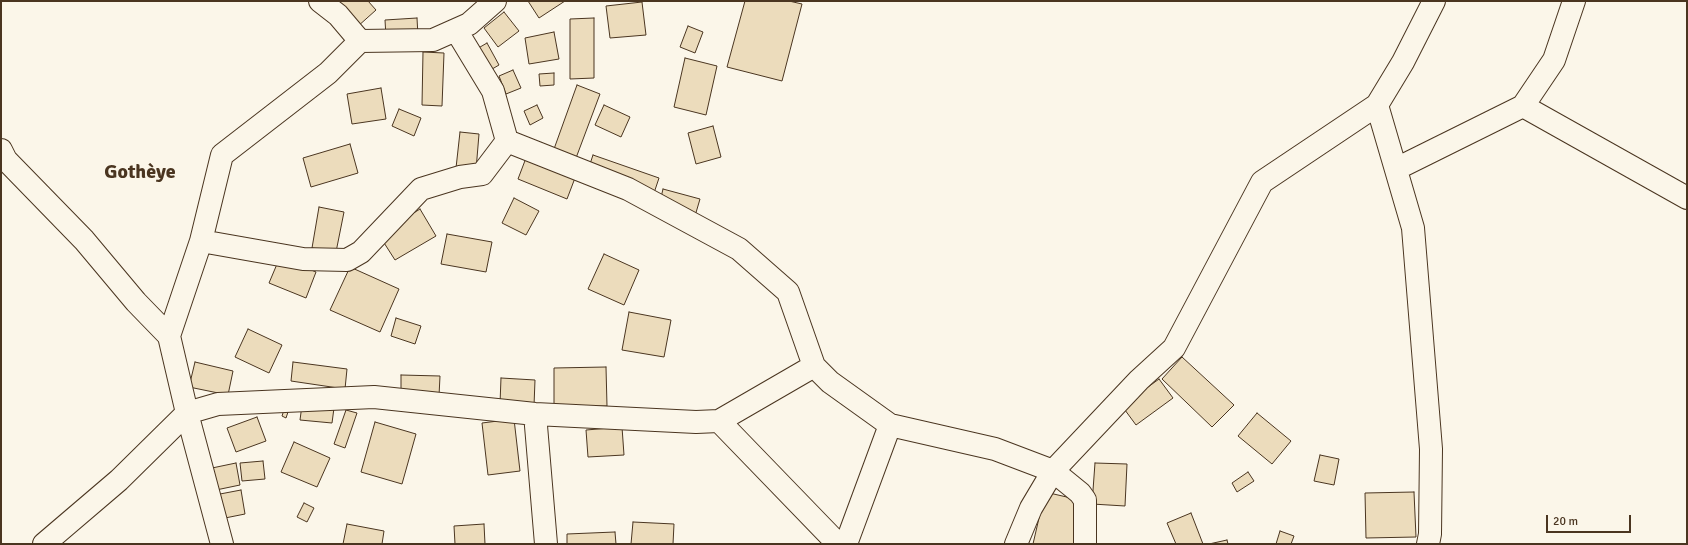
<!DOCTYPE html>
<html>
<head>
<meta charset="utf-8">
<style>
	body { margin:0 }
	#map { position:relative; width:1688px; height:545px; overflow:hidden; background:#fbf6e9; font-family:Signika,sans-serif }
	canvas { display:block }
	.frame { position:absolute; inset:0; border:2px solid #4a3520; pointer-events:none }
	.scale { position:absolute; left:1546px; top:515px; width:85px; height:18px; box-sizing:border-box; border:2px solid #4a3520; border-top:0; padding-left:5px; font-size:12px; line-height:14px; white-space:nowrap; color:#4a3520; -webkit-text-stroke:3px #fbf6e9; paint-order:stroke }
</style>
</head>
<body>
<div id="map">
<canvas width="1688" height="545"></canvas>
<div class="frame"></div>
<div class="scale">20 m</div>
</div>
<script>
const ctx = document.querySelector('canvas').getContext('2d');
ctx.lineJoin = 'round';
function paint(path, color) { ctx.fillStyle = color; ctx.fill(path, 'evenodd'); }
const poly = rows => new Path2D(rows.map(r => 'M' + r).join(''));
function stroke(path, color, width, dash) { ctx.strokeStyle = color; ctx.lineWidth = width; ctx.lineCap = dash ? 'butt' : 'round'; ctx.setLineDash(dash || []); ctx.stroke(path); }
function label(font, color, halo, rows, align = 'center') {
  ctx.font = font + ' Signika,sans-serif'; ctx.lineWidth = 3; ctx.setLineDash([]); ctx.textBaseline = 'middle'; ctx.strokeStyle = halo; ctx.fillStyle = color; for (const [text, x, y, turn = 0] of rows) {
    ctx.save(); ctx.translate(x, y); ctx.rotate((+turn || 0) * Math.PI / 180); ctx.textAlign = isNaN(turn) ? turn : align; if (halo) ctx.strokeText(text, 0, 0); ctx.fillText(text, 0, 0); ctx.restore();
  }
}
const building = poly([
	[336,1,368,1,376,10,357,27,336,1],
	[528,1,565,1,539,18,528,1],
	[745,1,789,1,802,4,782,81,727,67,745,1],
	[642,2,646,35,610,38,606,6,642,2],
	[504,12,519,31,498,47,484,28,504,12],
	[417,18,418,36,386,37,385,20,417,18],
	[594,18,594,78,570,79,570,19,594,18],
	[688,26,703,32,695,53,680,47,688,26],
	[554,32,559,59,529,64,525,38,554,32],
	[487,43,499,65,487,72,475,50,487,43],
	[423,52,444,53,442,106,422,105,423,52],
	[685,58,717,66,706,115,674,107,685,58],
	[513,70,521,88,506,94,499,76,513,70],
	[554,73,554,85,540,86,539,74,554,73],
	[577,85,600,94,576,158,554,149,577,85],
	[381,88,386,119,352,124,347,94,381,88],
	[537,105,543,118,530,125,524,111,537,105],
	[604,105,630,117,621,137,595,125,604,105],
	[399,109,421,118,414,136,392,126,399,109],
	[713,126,721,157,696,164,688,133,713,126],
	[460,132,479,134,476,170,456,168,460,132],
	[350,144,358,173,311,187,303,158,350,144],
	[593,155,659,178,654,193,588,170,593,155],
	[526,158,575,178,567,199,518,179,526,158],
	[663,189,700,199,695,216,659,206,663,189],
	[514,198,539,211,526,235,502,223,514,198],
	[319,207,344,212,336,252,312,248,319,207],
	[420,209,436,236,395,260,379,235,420,209],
	[447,234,492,242,486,272,441,264,447,234],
	[604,254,639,270,624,305,588,289,604,254],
	[280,257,316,272,306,298,269,283,280,257],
	[350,267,399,289,380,332,330,310,350,267],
	[629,312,671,320,664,357,622,350,629,312],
	[396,318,421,326,415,344,391,336,396,318],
	[248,329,282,345,269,373,235,357,248,329],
	[1182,357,1234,405,1212,427,1162,379,1182,357],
	[195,362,233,371,228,395,189,387,195,362],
	[293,362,347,369,345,389,291,381,293,362],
	[606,367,607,406,554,407,554,368,606,367],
	[401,375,440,376,439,396,401,395,401,375],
	[501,378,535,380,534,406,500,404,501,378],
	[1159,379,1173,398,1136,425,1122,406,1159,379],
	[286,404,290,406,286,418,282,416,286,404],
	[302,405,334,408,332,423,300,420,302,405],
	[346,410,357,413,345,448,334,444,346,410],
	[1257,413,1291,441,1272,464,1238,436,1257,413],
	[257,417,266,441,236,452,227,428,257,417],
	[514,419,520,471,488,475,482,423,514,419],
	[375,422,416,434,402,484,361,472,375,422],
	[622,427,624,455,588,457,586,430,622,427],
	[294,442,330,458,317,487,281,472,294,442],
	[1320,455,1339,459,1334,485,1314,481,1320,455],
	[263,461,265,479,242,481,240,463,263,461],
	[236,463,240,485,216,490,212,468,236,463],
	[1095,463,1127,464,1125,506,1092,504,1095,463],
	[1248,472,1254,481,1237,492,1232,483,1248,472],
	[241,490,245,514,225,518,220,494,241,490],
	[1045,492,1084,501,1074,544,1033,544,1045,492],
	[1414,492,1416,537,1366,538,1365,493,1414,492],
	[304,503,314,508,307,522,297,517,304,503],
	[1191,513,1203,544,1176,544,1167,523,1191,513],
	[633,522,674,524,673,544,631,544,633,522],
	[347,524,384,531,382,544,343,544,347,524],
	[484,524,485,544,455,544,454,526,484,524],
	[1280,531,1294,536,1291,544,1276,544,1280,531],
	[615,532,616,544,567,544,567,534,615,532],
	[1227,540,1228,544,1209,544,1227,540]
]);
const minor = poly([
	[320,1,338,15,360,41],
	[456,30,493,91,507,141,628,189,739,249,788,292,814,366,830,382,890,425,995,449,1053,471,1080,493,1085,500,1085,544],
	[1377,105,1413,228,1431,449,1430,534,1428,544],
	[1523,106,1687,198],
	[1,150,6,160,84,240,136,302,169,336,187,413,222,544],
	[1396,169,1523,106,1554,60,1574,1],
	[201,241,303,259,347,260,361,252,421,189,460,177,482,174,507,141],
	[169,336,201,241,222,155,328,73,360,41,433,40,469,24,495,1],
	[535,414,546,544],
	[719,421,838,544],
	[44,544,119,480,187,413,218,404,374,397,535,414,696,422,719,421,814,366],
	[846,544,890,425],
	[1016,544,1031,508,1053,471,1139,380,1174,348,1262,182,1377,105,1403,62,1434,1]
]);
const townNames = [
	["Gothèye",140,173]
];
paint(building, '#ecdcbc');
stroke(building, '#4a3520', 1);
stroke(minor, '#4a3520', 24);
stroke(minor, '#fbf6e9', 22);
label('bold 20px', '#4a3520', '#fbf6e9', townNames);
</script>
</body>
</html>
